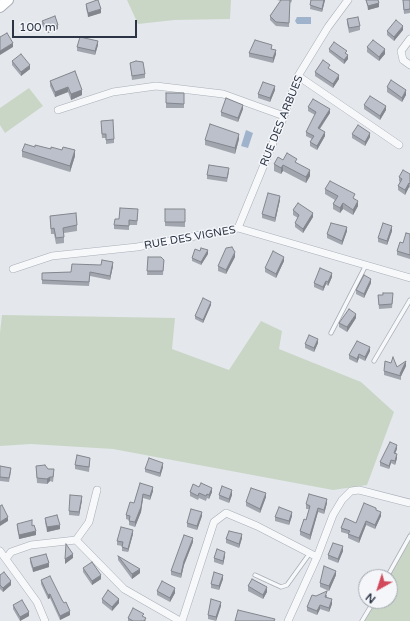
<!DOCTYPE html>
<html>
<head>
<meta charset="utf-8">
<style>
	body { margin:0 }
	#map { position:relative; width:410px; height:621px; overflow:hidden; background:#e4e7ec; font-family:"Varela Round",sans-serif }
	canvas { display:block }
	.north { position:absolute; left:358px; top:569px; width:40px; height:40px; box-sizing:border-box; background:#f4f6f9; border:1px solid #a4a8b1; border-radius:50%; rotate:219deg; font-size:11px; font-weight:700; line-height:16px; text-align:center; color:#2b3445 }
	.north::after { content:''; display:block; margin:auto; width:14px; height:18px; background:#d1495b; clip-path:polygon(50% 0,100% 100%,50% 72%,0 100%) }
	.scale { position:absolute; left:12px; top:20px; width:125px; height:18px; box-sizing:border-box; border:2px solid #2b3445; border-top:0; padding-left:5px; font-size:12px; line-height:14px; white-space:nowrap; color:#2b3445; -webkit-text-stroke:3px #f4f6f9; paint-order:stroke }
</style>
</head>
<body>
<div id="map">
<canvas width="410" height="621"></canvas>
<div class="north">N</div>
<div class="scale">100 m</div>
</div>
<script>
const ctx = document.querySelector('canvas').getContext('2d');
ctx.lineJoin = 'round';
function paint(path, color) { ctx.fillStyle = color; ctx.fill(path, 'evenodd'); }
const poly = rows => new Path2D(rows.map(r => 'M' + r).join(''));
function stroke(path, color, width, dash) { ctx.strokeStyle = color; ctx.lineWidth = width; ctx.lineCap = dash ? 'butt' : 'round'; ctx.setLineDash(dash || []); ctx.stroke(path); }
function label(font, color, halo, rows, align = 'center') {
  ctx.font = font + ' "Varela Round",sans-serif'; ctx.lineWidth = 3; ctx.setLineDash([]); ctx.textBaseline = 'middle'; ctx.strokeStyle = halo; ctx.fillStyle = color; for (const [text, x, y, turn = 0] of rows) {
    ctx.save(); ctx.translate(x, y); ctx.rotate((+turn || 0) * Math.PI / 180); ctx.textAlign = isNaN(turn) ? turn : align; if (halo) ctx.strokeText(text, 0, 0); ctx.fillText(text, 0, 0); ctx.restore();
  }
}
const green = poly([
	[127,0,231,0,230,19,174,20,138,24],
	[29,88,43,106,5,133,0,125,0,108],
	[2,315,175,318,172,349,229,370,261,321,282,331,279,349,361,382,394,412,367,485,333,490,113,449,31,444,0,446,0,333],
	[410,531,410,621,361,621,372,601,390,601,390,577,385,577]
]);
const water = poly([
	[297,17,311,17,311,24,297,24,295,21],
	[246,130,253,133,248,148,241,146]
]);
const lane = poly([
	[331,333,366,265],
	[374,361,410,300],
	[255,575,281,587,287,585,310,553],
	[387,577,410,536],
	[362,621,374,601]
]);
const street = poly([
	[410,39,401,51,403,60,410,65],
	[298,76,399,145],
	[58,110,113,92,156,86,223,94,284,116],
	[238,228,284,116,298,76,328,27,348,0],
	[13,269,52,256,137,247,238,228,410,278],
	[76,540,89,522,97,490],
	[0,551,37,602,45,621],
	[6,559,11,552,31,545,76,540,124,589,180,621],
	[182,621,214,522,226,513,257,526,317,557],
	[288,621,317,557,333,515,342,500,351,491,359,490,410,503]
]);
const secondary = poly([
	[0,7,8,0]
]);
const wall = poly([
	[277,0,292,0,291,3,290,2,289,27,276,26,270,20,270,16,281,1],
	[311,0,325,0,322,12,310,9],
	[366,0,378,0,379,7,368,10],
	[403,0,410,0,410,13,404,14],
	[86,4,101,13,88,17,86,8],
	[347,19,360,26,360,30,349,33,347,23],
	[42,21,58,29,48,33,42,25],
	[403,30,394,41,387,35,387,31],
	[98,45,95,55,77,51,77,47],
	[367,47,385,54,379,61,367,52],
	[329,49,347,54,348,59,344,64,329,52],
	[249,53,276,54,273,63,249,57],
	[12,61,30,69,21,76,12,65],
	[130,63,145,74,145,78,132,80],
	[330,69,339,79,333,88,315,76,315,72],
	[75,71,82,95,71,100,68,92,55,97,50,86,50,81],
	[387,87,406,95,402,102,387,92],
	[275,90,270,102,258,98,258,94],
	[166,93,184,93,184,108,166,108],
	[364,105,386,110,380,120,364,109],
	[308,107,330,113,320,129,325,136,317,150,310,146,310,142,312,139,306,136,306,132,315,115,308,111],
	[243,109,238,122,221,116,221,112],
	[101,125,114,139,114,143,106,144,106,138,102,138],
	[352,134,370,137,365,146,352,138],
	[239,139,235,154,205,145,205,140],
	[35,147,51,149,75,156,70,172,22,157,22,151],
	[283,160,297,163,310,176,306,183,283,171,281,174,274,171,274,164],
	[229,172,227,182,207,179,207,175],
	[410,174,410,188,409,187,405,195,398,190,398,186,400,182,399,181,399,177],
	[325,189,355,199,358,206,353,215,343,209,340,213,333,209,333,204,335,200,325,194],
	[280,200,275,222,262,218,262,214],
	[165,209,185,209,185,227,165,226],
	[293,210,313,217,303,233,295,227,295,223,298,218,293,215],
	[138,213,137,225,129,225,129,230,114,229,114,225,119,219],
	[50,216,77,225,77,231,64,233,64,243,56,244,54,234,51,234],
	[347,231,342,245,327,238,327,234],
	[392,231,387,245,378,242,378,238],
	[410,234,410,259,397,255,397,251],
	[208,254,201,265,192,261,192,258],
	[148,257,164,260,163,275,147,275],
	[235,257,226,274,218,271,218,266],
	[284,261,276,278,265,272,265,268],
	[113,266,110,280,90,276,89,286,42,284,42,273,71,272],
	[332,277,328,286,326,284,323,291,314,287,314,283],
	[371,283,364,298,356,294,356,290],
	[378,295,393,297,392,308,379,309],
	[211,305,203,323,195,319,195,316],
	[356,318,347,332,339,327,339,323],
	[318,343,314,352,305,348,305,344],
	[370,351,365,361,359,358,357,363,349,359,349,355],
	[406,366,401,376,401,380,384,375,384,371],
	[397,449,395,453,397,458,395,465,391,463,389,469,380,466,380,462],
	[90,462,89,472,75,469,75,465],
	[0,466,11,472,9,482,0,481],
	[36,466,48,469,54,474,53,482,50,481,47,484,37,483],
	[163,467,160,477,145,472,145,469],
	[140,483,153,491,150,500,143,498,141,512,135,527,129,525,129,520,126,519,126,515,134,503],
	[190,492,212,492,209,499,207,498,206,501,199,498,198,500,190,496],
	[219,495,232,495,229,503,219,499],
	[266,497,260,513,246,506,246,502],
	[82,500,79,516,69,515,69,511],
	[327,503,324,514,318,512,310,540,300,535,300,531,306,520,309,509,306,509,306,504],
	[376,510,381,516,375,529,366,525,359,543,348,538,348,534,341,532,341,528,356,523],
	[202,516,197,530,187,527,187,523],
	[292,516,289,525,275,521,275,517],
	[45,518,60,529,47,532,45,522],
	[17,524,32,526,36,535,19,539,17,527],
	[133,534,128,552,122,551,122,546,117,545,117,541],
	[242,538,239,548,226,543,226,539],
	[193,542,184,565,181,578,171,575,171,571],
	[343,551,338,563,328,559,328,555],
	[118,556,140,573,132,579,118,560],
	[225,556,223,565,214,562,214,558],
	[30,558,49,567,33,572,30,562],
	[83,568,101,579,92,585,83,572],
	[0,575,11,585,3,592,0,589],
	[336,575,329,591,320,587,320,583],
	[223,579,219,590,211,588,211,584],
	[41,580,62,600,70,615,60,620,50,598,48,599,41,584],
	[248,586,267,592,263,599,248,591],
	[157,591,175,593,170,602,157,595],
	[327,595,327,597,332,604,329,612,320,609,317,615,307,611,307,607,316,596],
	[102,599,119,603,112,611,102,603],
	[13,605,29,616,20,621,13,609],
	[221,606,216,621,208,619,208,615],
	[144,617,146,621,128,621,128,618]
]);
const shadedWall = poly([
	[324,0,325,0,322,12,322,9],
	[379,3,379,7,368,10,368,6],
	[101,9,101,13,88,17,88,13],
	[58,25,58,29,48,33,48,29],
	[403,26,403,30,394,41,394,37],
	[98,41,98,45,95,55,95,51],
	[13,43,13,47,0,55,0,51],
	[385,49,385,54,379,61,379,57],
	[276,50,276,54,273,63,273,58],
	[348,55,348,59,344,64,344,60],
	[30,65,30,69,21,76,21,72],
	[339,75,339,79,333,88,333,84],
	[275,86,275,90,270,102,270,98],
	[68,87,68,92,55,97,55,92],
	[82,90,82,95,71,100,71,94],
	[406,90,406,95,402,102,402,98],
	[243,105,243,109,238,122,238,118],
	[386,106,386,110,380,120,380,116],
	[330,109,330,113,318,131,318,128],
	[325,132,325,136,317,150,317,146],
	[370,133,370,137,365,146,365,142],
	[239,134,239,139,235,154,235,148],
	[75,150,75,156,70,172,70,166],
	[283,165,283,171,281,174,281,168],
	[310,170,310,176,306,183,306,177],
	[409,183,409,187,405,195,405,190],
	[280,196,280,200,275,222,275,218],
	[358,201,358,206,353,215,353,210],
	[343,203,343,209,340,213,340,208],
	[313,213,313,217,303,233,303,229],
	[392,226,392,231,387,245,387,241],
	[347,227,347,231,342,245,342,241],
	[208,250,208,254,201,265,201,262],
	[235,252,235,257,226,274,226,270],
	[284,257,284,261,276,278,276,274],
	[113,262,113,266,110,280,110,276],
	[332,273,332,277,328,286,328,282],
	[371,279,371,283,364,298,364,294],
	[326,281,326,284,323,291,323,287],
	[211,302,211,305,203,323,203,320],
	[356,314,356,318,347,332,347,327],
	[318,339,318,343,314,352,314,348],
	[370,347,370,351,365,361,365,357],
	[359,354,359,358,357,363,357,359],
	[406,361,406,366,401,376,400,374],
	[397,445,397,449,394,456,394,453],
	[397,454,397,458,395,465,395,461],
	[391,460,391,463,389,469,389,466],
	[163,463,163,467,160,477,160,473],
	[50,477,50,481,47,484,47,479],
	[153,487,153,491,150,500,150,496],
	[212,488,212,492,209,499,209,495],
	[232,490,232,495,229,503,229,499],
	[266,493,266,497,260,513,260,509],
	[143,494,143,498,141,512,135,527,135,522],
	[82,496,82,500,79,516,79,512],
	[327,499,327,503,324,514,324,510],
	[318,508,318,512,310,540,310,535],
	[202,512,202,516,197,530,197,526],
	[292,512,292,516,289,525,289,521],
	[381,512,381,516,375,529,375,525],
	[8,517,8,521,0,526,0,522],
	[366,521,366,525,359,543,359,538],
	[60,525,60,529,47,532,47,527],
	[133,530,133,534,128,552,128,549],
	[36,531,36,535,19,539,19,535],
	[242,534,242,538,239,548,239,544],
	[193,538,193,542,184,565,181,578,181,574,184,561],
	[343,546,343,551,338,563,338,559],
	[225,552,225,556,223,565,223,561],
	[73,554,73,558,65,564,65,559],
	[49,563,49,567,33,572,33,568],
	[140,569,140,573,132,579,132,574],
	[336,571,336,575,329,591,329,586],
	[101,575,101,579,92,585,92,581],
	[223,575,223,579,219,590,219,586],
	[11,581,11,585,3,592,3,588],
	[267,587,267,592,263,599,263,595],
	[175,588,175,593,170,602,170,598],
	[50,594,50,598,48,599,48,595],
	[119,599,119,603,112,611,112,607],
	[332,599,332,604,329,612,329,608],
	[221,602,221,606,216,621,216,617],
	[320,605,320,609,317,615,317,611],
	[70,611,70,615,60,620,60,616],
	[29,612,29,616,20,621,20,617]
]);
const building = poly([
	[97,0,98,0,101,9,88,13,86,4,97,0],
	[281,0,290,0,289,23,276,22,270,16,281,0],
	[311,0,324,0,322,9,310,5,311,0],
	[366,0,378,0,379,3,368,6,366,0],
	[403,0,410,0,410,9,404,10,403,0],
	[55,16,58,25,48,29,42,21,55,16],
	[358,17,360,26,349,28,347,19,358,17],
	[396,20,403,26,394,37,387,31,396,20],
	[7,33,13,43,0,51,0,37,7,33],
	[80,37,98,41,95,51,77,47,80,37],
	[255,40,272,45,271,49,276,50,273,58,249,53,255,40],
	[373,40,385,49,379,57,367,47,373,40],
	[334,42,347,51,345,53,348,55,344,60,329,49,334,42],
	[21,54,30,65,21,72,12,61,21,54],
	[323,60,330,65,328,68,339,75,333,84,315,72,323,60],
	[136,61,143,62,145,74,132,76,130,63,136,61],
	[75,71,82,90,71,94,68,87,55,92,50,81,75,71],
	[391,80,406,90,402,98,387,87,391,80],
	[263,82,275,86,270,98,258,94,263,82],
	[166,93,184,93,184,104,166,103,166,93],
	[370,96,386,106,380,116,364,105,370,96],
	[226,98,243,105,238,118,221,112,226,98],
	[313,99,330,109,318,128,325,132,317,146,310,142,314,136,306,132,316,112,308,107,313,99],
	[113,120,114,139,106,140,106,134,102,134,101,121,113,120],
	[210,124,239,134,235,148,205,140,210,124],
	[358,125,370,133,365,142,352,134,358,125],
	[25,144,35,147,35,145,51,149,51,147,62,150,63,147,75,150,70,166,22,151,25,144],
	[287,153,297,159,295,162,310,170,306,177,283,165,281,168,274,164,278,157,283,160,287,153],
	[209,165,229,168,227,178,207,175,209,165],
	[403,170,410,174,410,184,409,183,405,190,398,186,402,179,399,177,403,170],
	[330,181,355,194,353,198,358,201,353,210,343,203,340,208,333,204,338,196,325,189,330,181],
	[268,193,280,196,275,218,262,214,268,193],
	[298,203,313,213,303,229,295,223,299,215,293,210,298,203],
	[120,208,138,209,137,221,129,220,129,226,114,225,115,219,119,219,120,208],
	[165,209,185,209,185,222,165,222,165,209],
	[76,213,77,225,63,228,64,237,56,238,54,228,51,229,50,216,76,213],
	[331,223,347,227,342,241,327,234,331,223],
	[383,223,392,226,387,241,378,238,383,223],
	[406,233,410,234,410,255,397,251,400,242,403,243,406,233],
	[232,247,235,252,226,270,218,266,226,248,232,247],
	[201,248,208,250,201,262,192,258,195,249,200,251,201,248],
	[273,251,284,257,276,274,265,268,273,251],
	[148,257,161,257,164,260,163,271,147,271,148,257],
	[102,260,113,262,110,276,90,272,89,282,42,280,42,273,71,272,72,264,101,265,102,260],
	[320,268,332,273,328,282,326,281,323,287,314,283,320,268],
	[364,275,371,279,364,294,356,290,364,275],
	[383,293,393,293,392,304,379,305,378,295,383,295,383,293],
	[203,298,211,302,203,320,195,316,203,298],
	[349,309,356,314,347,327,339,323,349,309],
	[309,335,318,339,314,348,305,344,309,335],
	[357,341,370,347,365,357,359,354,357,359,349,355,357,341],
	[393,357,397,367,406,361,400,374,401,376,384,371,385,361,391,363,393,357],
	[390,442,397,445,394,453,397,454,395,461,391,460,389,466,380,462,390,442],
	[77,455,90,458,89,467,75,465,77,455],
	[149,458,163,463,160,473,145,469,149,458],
	[45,465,48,469,54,469,53,477,50,477,47,479,37,478,36,466,45,465],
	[0,466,11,468,9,478,0,477,0,466],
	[140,483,153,487,150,496,143,494,141,507,135,522,129,521,130,516,126,515,130,502,134,503,140,483],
	[201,483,212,488,209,495,207,494,206,496,199,493,198,496,190,492,193,484,199,487,201,483],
	[222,486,232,490,229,499,219,495,222,486],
	[251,488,266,493,260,509,246,502,251,488],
	[309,494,327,499,324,510,318,508,310,535,300,531,304,519,306,520,310,506,306,504,309,494],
	[70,495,82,496,79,512,69,511,70,495],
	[364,503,376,508,376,510,381,512,375,525,366,521,359,538,348,534,350,531,341,528,345,518,356,523,364,503],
	[2,505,8,517,0,522,0,506,2,505],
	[279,507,292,512,289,521,275,517,279,507],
	[191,509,202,512,197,526,187,523,191,509],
	[57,515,60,525,47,527,45,518,57,515],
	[32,520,32,526,34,525,36,531,19,535,17,524,32,520],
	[121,527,133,530,128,549,122,547,123,542,117,541,121,527],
	[229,531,242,534,239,544,226,539,229,531],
	[184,535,193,538,184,561,181,574,171,571,184,535],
	[333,543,343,546,338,559,328,555,333,543],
	[66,544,73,554,65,559,66,544],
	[217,549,225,552,223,561,214,558,217,549],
	[46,554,49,563,33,568,30,558,46,554],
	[118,556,140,569,132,574,118,556],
	[92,562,101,575,92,581,83,568,92,562],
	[324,566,336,571,329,586,320,583,324,566],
	[4,572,11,581,3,588,0,585,0,575,4,572],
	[214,572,223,575,219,586,211,584,214,572],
	[50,576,62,600,64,603,66,602,70,611,60,616,50,594,48,595,41,580,50,576],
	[252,579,267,587,263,595,248,586,252,579],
	[162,581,175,588,170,598,157,591,162,581],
	[108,590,119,599,112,607,102,599,108,590],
	[327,591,325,597,332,599,329,608,320,605,317,611,307,607,312,595,316,596,327,591],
	[211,599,221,602,216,617,208,615,211,599],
	[22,600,29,612,20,617,13,605,22,600],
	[133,608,144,614,142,616,146,618,144,621,133,621,128,618,133,608],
	[238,610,275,619,274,621,235,621,238,610]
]);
const streetNames = [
	["RUE DES ARBUES",282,121,-68],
	["RUE DES VIGNES",190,238,-10]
];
paint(green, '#c9d6c5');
paint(water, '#9fb4cc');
stroke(lane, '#a9aeb7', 5);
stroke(street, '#a9aeb7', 8);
stroke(secondary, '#a9aeb7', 12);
stroke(lane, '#f7f8fa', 3.5);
stroke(street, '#f7f8fa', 7);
stroke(secondary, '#fff', 10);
paint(wall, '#a1a5ae');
paint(shadedWall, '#83868d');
paint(building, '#bbc0ca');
stroke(building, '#83868d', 1);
label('11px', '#2b3445', '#f4f6f9', streetNames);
</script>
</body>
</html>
